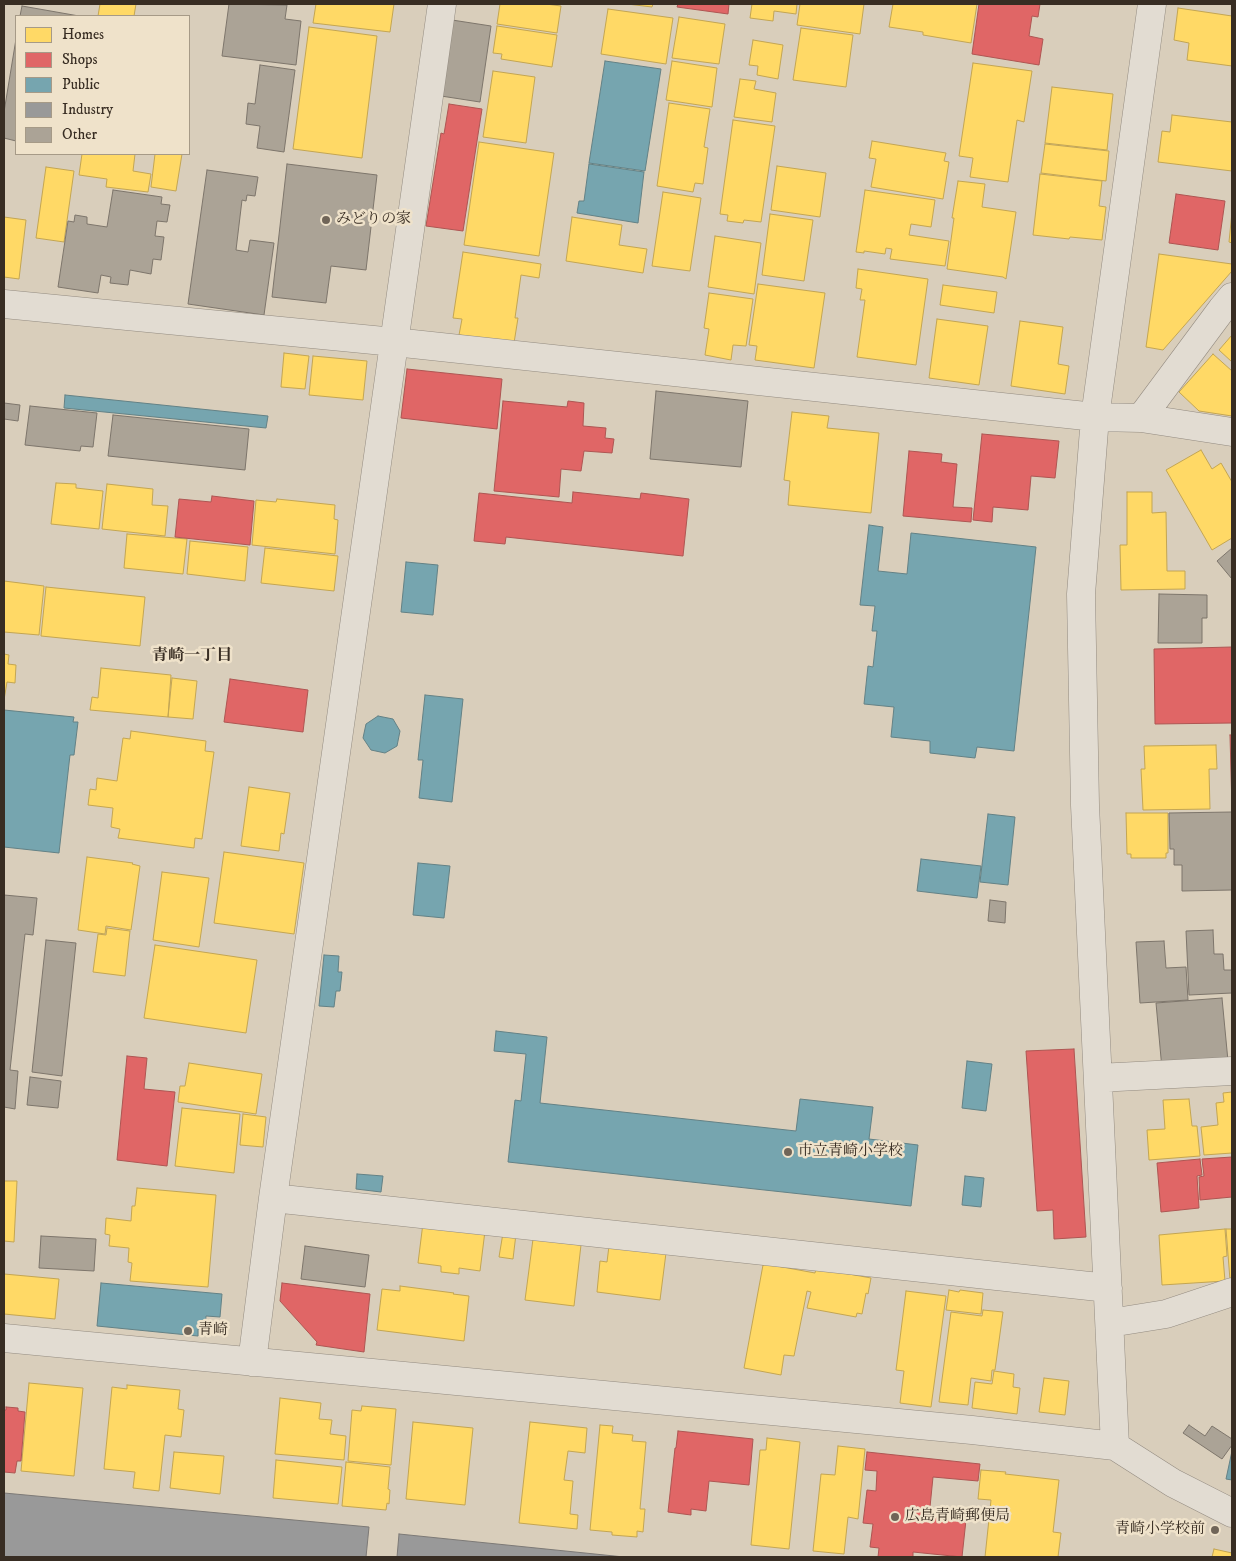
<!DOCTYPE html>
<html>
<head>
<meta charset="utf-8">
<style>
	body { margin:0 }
	#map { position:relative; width:1236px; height:1561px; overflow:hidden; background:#d9cebb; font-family:"IM FELL DW Pica",serif }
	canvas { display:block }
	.frame { position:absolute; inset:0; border:5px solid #382d23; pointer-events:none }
	.legend { position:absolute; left:15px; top:15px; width:175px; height:140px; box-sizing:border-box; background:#efe2ca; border:1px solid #a69a87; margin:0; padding:6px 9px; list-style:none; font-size:15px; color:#382d23 }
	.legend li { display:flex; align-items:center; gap:10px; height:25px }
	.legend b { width:25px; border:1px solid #a69a87 }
</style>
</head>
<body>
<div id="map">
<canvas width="1236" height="1561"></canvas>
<div class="frame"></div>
<ul class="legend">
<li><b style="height:14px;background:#ffd966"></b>Homes</li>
<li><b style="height:14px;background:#e06666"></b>Shops</li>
<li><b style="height:14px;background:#76a5af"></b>Public</li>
<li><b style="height:14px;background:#999"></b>Industry</li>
<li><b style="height:14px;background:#aba396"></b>Other</li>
</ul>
</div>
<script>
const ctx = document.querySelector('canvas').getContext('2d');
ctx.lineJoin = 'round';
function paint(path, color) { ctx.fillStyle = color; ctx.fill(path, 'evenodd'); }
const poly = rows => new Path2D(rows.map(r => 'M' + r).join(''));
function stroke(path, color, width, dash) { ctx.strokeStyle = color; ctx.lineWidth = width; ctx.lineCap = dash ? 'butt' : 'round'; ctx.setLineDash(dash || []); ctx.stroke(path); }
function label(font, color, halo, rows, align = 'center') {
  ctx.font = font + ' "IM FELL DW Pica","Noto Serif JP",serif'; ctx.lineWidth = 5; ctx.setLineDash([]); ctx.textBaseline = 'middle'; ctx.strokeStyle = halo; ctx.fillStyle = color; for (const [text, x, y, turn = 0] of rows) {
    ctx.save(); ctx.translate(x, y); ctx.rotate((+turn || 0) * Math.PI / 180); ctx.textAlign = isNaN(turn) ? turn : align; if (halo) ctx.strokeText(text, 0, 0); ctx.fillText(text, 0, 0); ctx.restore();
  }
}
const homes = poly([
	[100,4,136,4,134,16,98,16,100,4],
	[316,4,394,4,390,32,313,23,316,4],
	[500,4,546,4,561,6,557,33,497,24,500,4],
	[627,4,653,4,652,7,627,4],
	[752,4,797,4,796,14,774,11,773,21,750,18,752,4],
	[800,4,864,4,860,34,797,25,800,4],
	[893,4,977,4,971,43,923,35,923,32,889,27,893,4],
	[1178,8,1232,16,1232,66,1187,60,1189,43,1174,40,1178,8],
	[608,9,673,18,666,64,601,54,608,9],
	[679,17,725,24,719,64,672,58,679,17],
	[497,26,557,35,552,67,501,59,502,54,493,53,497,26],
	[309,27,377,36,362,158,293,149,309,27],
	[801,28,853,35,846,87,793,80,801,28],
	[753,40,783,45,778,79,757,75,758,66,749,65,753,40],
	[672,61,717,68,712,107,666,100,672,61],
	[973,63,1032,71,1024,122,1017,120,1008,182,970,177,973,158,959,156,973,63],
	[493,71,535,77,526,143,483,137,493,71],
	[740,79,756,81,754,89,776,93,772,122,734,117,740,79],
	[1052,87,1113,94,1107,150,1045,143,1052,87],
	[669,103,710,109,704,147,708,148,703,184,695,183,693,192,657,186,669,103],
	[1172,115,1232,122,1232,171,1158,162,1162,131,1170,132,1172,115],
	[733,120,775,126,761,222,744,220,743,223,727,221,728,215,720,214,733,120],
	[872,141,946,153,944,161,949,162,943,199,871,187,876,159,869,158,872,141],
	[479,142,554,153,539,256,464,245,479,142],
	[1045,144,1109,151,1106,181,1041,173,1045,144],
	[82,154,135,154,133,171,151,174,148,192,106,187,107,179,79,175,82,154],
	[155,154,182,154,176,191,151,187,155,154],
	[777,166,826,173,820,217,771,210,777,166],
	[46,167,74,171,64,242,36,238,46,167],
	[1040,174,1102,181,1099,206,1106,207,1102,240,1070,237,1069,239,1033,235,1040,174],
	[958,181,985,184,982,207,1016,212,1006,279,1003,277,947,269,954,218,952,218,958,181],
	[865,190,935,200,931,227,911,224,909,235,949,241,945,266,890,259,892,249,886,248,885,254,864,251,864,253,856,252,865,190],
	[663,192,701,198,690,271,652,266,663,192],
	[1232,212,1232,243,1229,242,1232,212],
	[770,214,813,220,804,281,762,275,770,214],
	[4,217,26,220,19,279,4,277,4,217],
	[572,217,622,225,619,245,647,249,643,273,566,261,572,217],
	[715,236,761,243,754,294,708,287,715,236],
	[463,252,541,264,539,278,521,275,515,318,518,318,514,343,459,335,462,319,453,318,463,252],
	[1159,254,1232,264,1232,271,1163,350,1146,347,1159,254],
	[858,269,928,279,916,365,857,357,865,300,860,300,862,289,856,288,858,269],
	[758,284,825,293,814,368,755,360,757,346,749,345,758,284],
	[943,285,997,292,994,313,940,305,943,285],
	[709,293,753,299,746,346,733,345,731,360,705,355,709,329,704,328,709,293],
	[937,319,988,326,979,385,929,378,937,319],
	[1020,321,1063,327,1058,364,1069,366,1065,394,1011,386,1020,321],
	[1232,335,1232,362,1219,350,1232,335],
	[284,353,309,356,305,389,281,387,284,353],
	[1213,354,1232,371,1232,416,1199,411,1179,392,1213,354],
	[313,356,367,361,363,400,309,395,313,356],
	[792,412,829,416,827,428,879,433,871,513,788,505,790,481,784,480,792,412],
	[1201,450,1212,469,1221,463,1232,482,1232,538,1212,550,1166,470,1201,450],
	[56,483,76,484,76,488,103,491,99,529,51,524,56,483],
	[107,484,153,489,152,505,168,506,165,536,102,529,107,484],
	[1127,492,1152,492,1152,513,1166,512,1167,571,1185,571,1185,589,1121,590,1120,545,1127,545,1127,492],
	[277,499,335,505,334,519,338,520,335,554,252,545,256,500,276,502,277,499],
	[127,534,187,539,183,574,124,568,127,534],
	[190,541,248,547,245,581,187,574,190,541],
	[265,548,338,556,334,591,261,583,265,548],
	[4,581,44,586,39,635,4,632,4,581],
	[46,587,145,597,140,646,41,636,46,587],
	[4,654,9,655,8,664,16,665,15,683,7,682,4,700,4,654],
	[101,668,171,675,168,717,90,710,92,697,98,698,101,668],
	[172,678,197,681,193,719,168,717,172,678],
	[131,731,206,741,205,751,214,752,202,839,195,838,194,848,118,838,120,829,111,827,113,808,88,805,90,789,96,790,97,778,117,781,123,738,130,739,131,731],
	[1216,745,1217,769,1209,769,1210,809,1143,810,1141,769,1145,769,1144,746,1216,745],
	[249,787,290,793,284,834,281,833,279,851,241,846,249,787],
	[1126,813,1168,813,1168,853,1166,853,1166,858,1131,858,1131,854,1127,854,1126,813],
	[224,852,304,863,294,934,214,923,224,852],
	[87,857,133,863,132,864,140,866,131,930,106,926,105,934,78,930,87,857],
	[162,872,209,878,199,947,153,940,162,872],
	[107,928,130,931,125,976,93,972,98,934,106,935,107,928],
	[155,945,257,960,246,1033,144,1018,155,945],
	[189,1063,262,1074,256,1114,178,1102,180,1086,185,1086,189,1063],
	[1232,1092,1232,1153,1204,1155,1201,1127,1218,1125,1216,1103,1224,1102,1223,1093,1232,1092],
	[1189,1099,1192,1126,1197,1126,1200,1156,1149,1160,1147,1130,1165,1129,1163,1100,1189,1099],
	[182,1108,240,1114,234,1173,175,1166,182,1108],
	[243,1114,266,1117,263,1147,240,1145,243,1114],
	[4,1181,17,1181,14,1242,4,1241,4,1181],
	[137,1188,216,1195,208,1287,130,1281,132,1263,128,1262,129,1248,109,1246,110,1235,105,1234,106,1218,131,1221,132,1206,135,1206,137,1188],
	[423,1223,485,1231,480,1271,459,1268,459,1274,441,1272,441,1266,418,1263,423,1223],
	[1225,1229,1227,1256,1223,1257,1225,1281,1162,1285,1159,1235,1225,1229],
	[1226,1229,1232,1229,1232,1280,1230,1280,1226,1229],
	[503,1233,516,1234,513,1259,499,1257,503,1233],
	[533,1239,581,1245,574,1306,525,1300,533,1239],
	[609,1246,666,1253,660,1300,597,1292,600,1261,607,1262,609,1246],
	[766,1264,815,1273,816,1268,871,1278,868,1294,866,1293,862,1314,857,1313,856,1317,807,1308,811,1292,807,1291,794,1356,784,1355,781,1375,744,1368,763,1265,766,1264],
	[4,1274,59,1279,55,1319,4,1314,4,1274],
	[400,1286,454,1293,453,1294,469,1296,464,1341,377,1330,382,1289,400,1291,400,1286],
	[949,1290,959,1292,960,1290,983,1293,981,1314,946,1310,949,1290],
	[906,1291,946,1296,931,1407,900,1403,904,1371,896,1370,906,1291],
	[983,1310,1003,1312,995,1370,992,1370,991,1381,971,1378,968,1405,939,1402,951,1312,982,1316,983,1310],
	[994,1371,1014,1374,1013,1387,1020,1388,1017,1414,972,1408,975,1382,992,1384,994,1371],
	[1044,1378,1069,1381,1065,1415,1039,1412,1044,1378],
	[29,1383,83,1388,74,1476,21,1471,29,1383],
	[127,1385,180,1390,178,1409,184,1410,181,1437,165,1435,159,1491,133,1488,135,1472,104,1469,112,1387,127,1389,127,1385],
	[280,1398,321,1403,319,1419,332,1420,330,1434,346,1436,344,1460,275,1454,280,1398],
	[362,1406,396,1409,391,1465,348,1461,352,1410,361,1411,362,1406],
	[413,1422,473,1428,465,1505,406,1499,413,1422],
	[530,1422,587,1428,585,1453,568,1451,564,1480,573,1481,570,1514,578,1515,577,1529,519,1523,530,1422],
	[600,1425,613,1426,612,1433,633,1435,632,1441,646,1442,640,1509,645,1509,643,1532,637,1531,637,1537,612,1535,612,1532,590,1530,600,1425],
	[767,1438,800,1442,789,1549,751,1545,760,1450,766,1450,767,1438],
	[838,1446,865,1449,858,1519,848,1517,844,1554,813,1551,821,1474,835,1475,838,1446],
	[174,1452,224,1456,220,1494,170,1488,174,1452],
	[276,1460,342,1467,338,1504,273,1498,276,1460],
	[346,1462,390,1467,388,1489,390,1490,389,1504,387,1503,386,1510,342,1506,346,1462],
	[981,1470,1006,1472,1005,1474,1059,1480,1053,1532,1061,1533,1058,1557,985,1557,991,1500,978,1499,981,1470],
	[1214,1549,1232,1553,1232,1557,1212,1557,1214,1549]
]);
const shops = poly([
	[678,4,729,4,728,14,677,7,678,4],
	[979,4,1040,4,1038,17,1032,16,1029,36,1043,39,1039,65,972,54,979,4],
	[449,104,482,109,463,231,426,226,441,133,444,134,449,104],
	[1176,194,1225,201,1218,250,1169,243,1176,194],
	[407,369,502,379,497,429,401,418,407,369],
	[503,401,567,407,568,401,584,403,583,426,606,428,605,438,614,439,612,453,584,451,581,471,561,469,559,497,494,491,503,401],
	[982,434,1059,441,1055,478,1031,476,1028,510,993,507,992,522,973,520,982,434],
	[909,451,942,454,941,462,957,464,953,507,972,508,971,522,903,516,909,451],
	[573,492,640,499,641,493,689,499,683,556,506,537,505,544,474,541,479,493,572,503,573,492],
	[212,496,254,501,250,545,175,537,179,499,211,502,212,496],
	[1232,647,1232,723,1155,724,1154,649,1232,647],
	[230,679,308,690,303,732,224,722,230,679],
	[1230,735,1232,735,1232,809,1230,735],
	[1074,1049,1086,1237,1054,1239,1053,1210,1037,1211,1026,1051,1074,1049],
	[127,1056,147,1058,144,1089,175,1092,167,1166,117,1160,127,1056],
	[1232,1157,1232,1197,1200,1200,1199,1177,1204,1176,1202,1159,1232,1157],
	[1200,1159,1202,1175,1197,1176,1199,1208,1161,1212,1157,1163,1200,1159],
	[282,1283,370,1294,364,1352,316,1345,317,1342,280,1301,282,1283],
	[6,1407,18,1408,18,1411,25,1412,21,1461,17,1461,15,1473,4,1472,4,1410,6,1410,6,1407],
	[678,1431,753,1439,749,1485,709,1481,706,1511,691,1509,691,1515,668,1512,675,1448,676,1448,678,1431],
	[867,1452,980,1464,978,1481,933,1477,929,1517,966,1520,962,1557,913,1552,913,1557,878,1557,879,1548,870,1547,873,1524,863,1523,867,1490,876,1491,877,1471,865,1470,867,1452]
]);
const public = poly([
	[605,61,661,69,645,171,589,163,605,61],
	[589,164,644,172,638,223,577,213,579,201,584,201,589,164],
	[65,395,268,416,266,428,64,408,65,395],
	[869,525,883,527,878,571,907,574,911,533,1036,547,1014,751,977,747,975,758,930,753,930,741,891,737,894,707,864,704,868,666,873,667,877,631,872,631,875,606,860,605,869,525],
	[406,562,438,565,433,615,401,612,406,562],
	[425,695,463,699,452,802,419,798,423,760,418,760,425,695],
	[4,710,74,717,73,722,78,722,74,755,70,755,59,853,4,847,4,710],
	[378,716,393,719,400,731,397,746,385,753,371,750,363,738,366,724,378,716],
	[988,814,1015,817,1008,885,980,882,988,814],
	[921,859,981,866,977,898,917,891,921,859],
	[418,863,450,866,444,918,413,915,418,863],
	[324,955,339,956,338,972,342,972,340,991,336,991,334,1007,319,1006,324,955],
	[496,1031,547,1037,540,1103,796,1131,800,1099,873,1107,869,1139,918,1145,911,1206,508,1162,515,1100,521,1101,526,1054,494,1051,496,1031],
	[967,1061,992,1064,986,1111,962,1108,967,1061],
	[357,1174,383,1176,381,1192,356,1189,357,1174],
	[965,1176,984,1178,981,1207,962,1205,965,1176],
	[101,1283,222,1294,220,1317,206,1316,205,1329,198,1329,198,1336,97,1326,101,1283],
	[1232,1451,1232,1480,1226,1479,1232,1451]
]);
const industry = poly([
	[4,1493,369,1527,366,1557,4,1557,4,1493],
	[399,1534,624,1557,397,1557,399,1534]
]);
const building = poly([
	[229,4,287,5,285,19,301,21,296,65,222,56,229,4],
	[22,6,79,16,20,16,22,6],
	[452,20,491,26,480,102,441,96,452,20],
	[16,39,16,141,4,138,4,112,16,39],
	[260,65,295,70,284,152,257,148,260,126,246,124,248,103,255,104,260,65],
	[287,164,377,175,366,270,331,266,326,303,272,297,287,164],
	[207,170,258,177,255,196,247,195,246,201,242,200,236,250,248,252,250,240,274,243,264,315,188,304,207,170],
	[113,190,162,197,161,204,170,205,167,222,157,221,155,236,164,237,161,260,153,259,151,274,130,270,128,285,110,283,111,277,101,275,98,293,58,287,68,221,74,222,75,215,87,217,87,224,107,227,113,190],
	[656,391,748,401,741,467,650,459,656,391],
	[4,403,20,405,18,421,4,419,4,403],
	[30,406,97,413,93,447,81,446,80,451,25,445,30,406],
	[113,415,249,429,245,470,108,456,113,415],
	[1232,548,1232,579,1217,561,1232,548],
	[1159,594,1207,595,1207,618,1202,618,1202,643,1158,643,1159,594],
	[1232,812,1232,890,1182,891,1182,865,1174,865,1174,849,1170,849,1169,813,1232,812],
	[4,895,37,898,33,935,25,934,10,1070,18,1071,15,1109,4,1107,4,895],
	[990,900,1006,902,1005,923,988,921,990,900],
	[1213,930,1214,954,1223,954,1224,970,1232,970,1232,993,1189,995,1186,931,1213,930],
	[46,940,76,943,62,1076,32,1072,46,940],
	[1164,941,1166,968,1186,967,1188,1000,1140,1003,1136,942,1164,941],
	[1222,998,1228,1061,1162,1069,1156,1003,1222,998],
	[30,1077,61,1081,58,1108,27,1105,30,1077],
	[41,1236,96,1239,94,1271,39,1268,41,1236],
	[305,1246,369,1255,365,1287,301,1279,305,1246],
	[1189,1425,1205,1436,1212,1426,1232,1439,1232,1445,1222,1459,1183,1433,1189,1425]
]);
const minor = poly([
	[4,304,394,342,1095,417,1141,418,1232,432],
	[1141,418,1222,309,1232,297],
	[1098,1078,1232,1071],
	[273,1198,1108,1288],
	[1110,1323,1166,1314,1232,1292],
	[4,1338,972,1430,1115,1446,1173,1483,1232,1513],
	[252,1362,273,1198,442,4],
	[1115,1446,1085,805,1081,594,1095,417,1152,4]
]);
const markers = [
	[326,220,5,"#706558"],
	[788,1152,5,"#706558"],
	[188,1331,5,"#706558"],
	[895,1517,5,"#706558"],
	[1215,1530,5,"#706558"]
];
const poiNames = [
	["みどりの家",336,220],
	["市立青崎小学校",798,1152],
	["青崎",198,1331],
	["広島青崎郵便局",905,1517],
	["青崎小学校前",1205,1530,"right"]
];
const neighbourhoodNames = [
	["青崎一丁目",192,657]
];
paint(homes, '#ffd966');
stroke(homes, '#c3a552', 1);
paint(shops, '#e06666');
stroke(shops, '#ae5552', 1);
paint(public, '#76a5af');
stroke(public, '#638185', 1);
paint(industry, '#999');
stroke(industry, '#7c7976', 1);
paint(building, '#aba396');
stroke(building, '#7d756b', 1);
stroke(minor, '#938b80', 29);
stroke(minor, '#e2dcd2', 28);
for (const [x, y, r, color] of markers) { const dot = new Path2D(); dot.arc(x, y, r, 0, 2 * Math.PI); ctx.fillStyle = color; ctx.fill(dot); stroke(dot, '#efe2ca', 2); }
label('15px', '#382d23', '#efe2ca', poiNames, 'left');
label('bold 16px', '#382d23', '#efe2ca', neighbourhoodNames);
</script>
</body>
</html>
